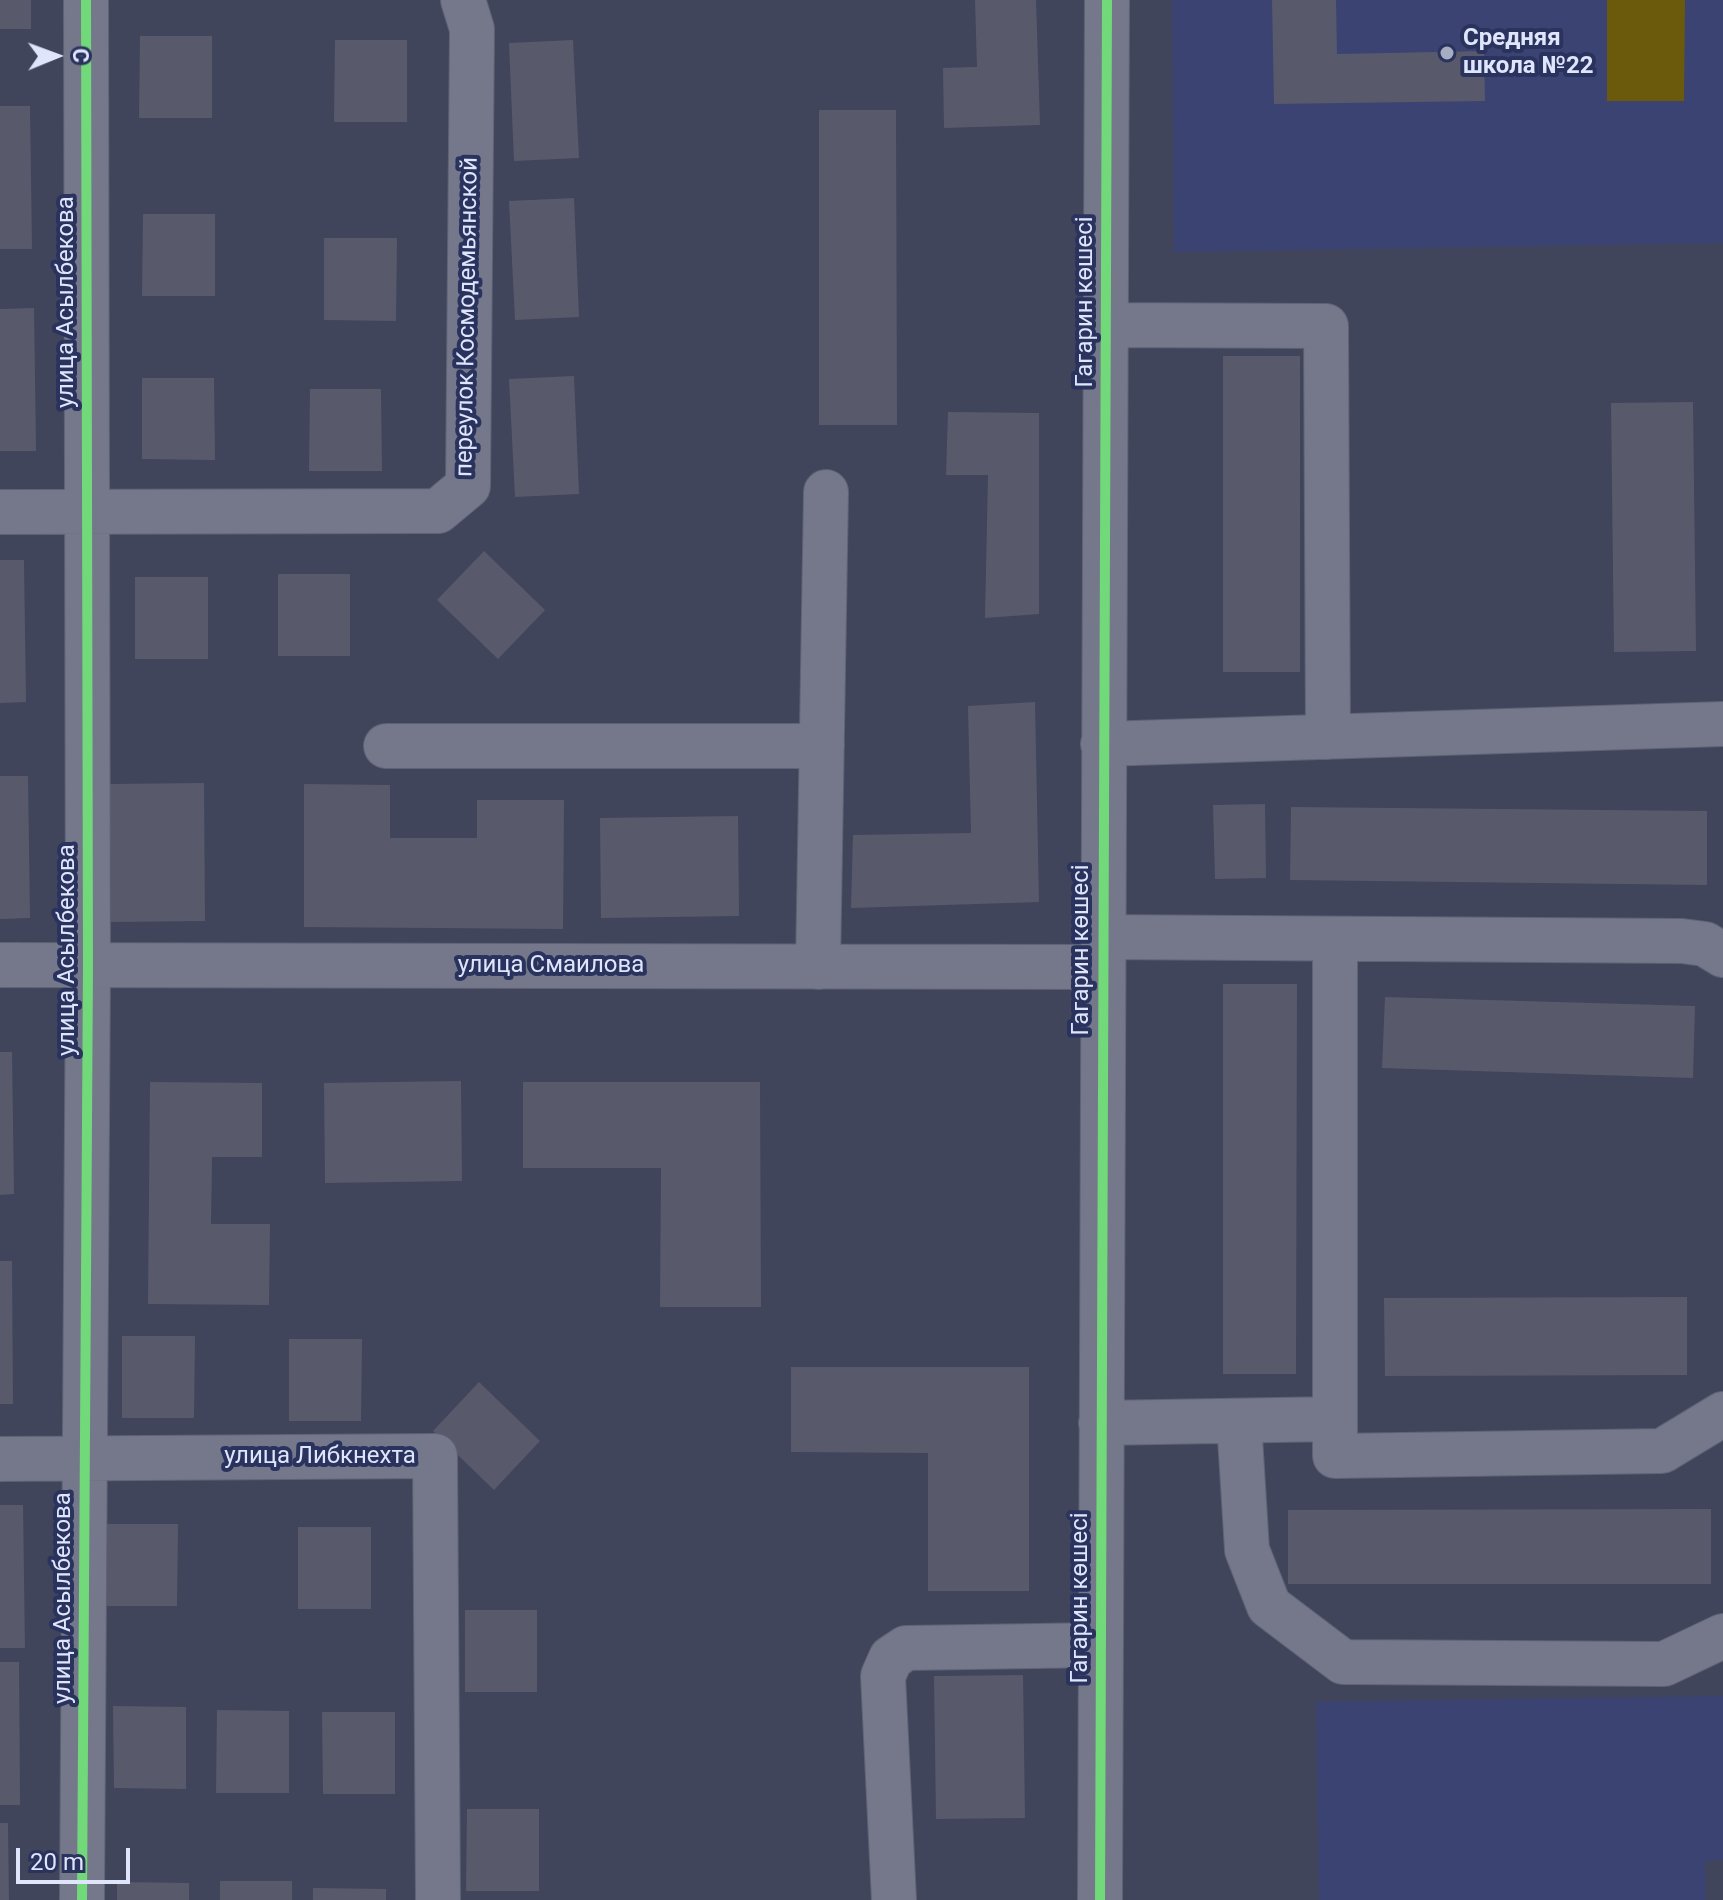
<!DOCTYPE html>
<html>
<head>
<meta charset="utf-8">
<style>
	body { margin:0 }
	#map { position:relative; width:1723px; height:1900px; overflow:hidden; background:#40455c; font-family:Roboto,sans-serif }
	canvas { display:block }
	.north { position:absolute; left:16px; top:16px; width:80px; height:80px; -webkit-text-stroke:6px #2a335d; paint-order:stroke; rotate:89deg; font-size:22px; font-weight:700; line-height:32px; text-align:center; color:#dfe5fb }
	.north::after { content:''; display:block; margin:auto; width:28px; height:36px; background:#dfe5fb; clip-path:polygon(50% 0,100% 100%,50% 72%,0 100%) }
	.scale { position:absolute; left:16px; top:1848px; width:114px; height:36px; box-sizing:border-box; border:4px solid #dfe5fb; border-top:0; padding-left:10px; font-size:24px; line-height:28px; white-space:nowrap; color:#dfe5fb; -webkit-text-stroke:6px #2a335d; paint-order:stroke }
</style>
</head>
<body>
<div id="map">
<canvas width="1723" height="1900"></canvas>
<div class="north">С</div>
<div class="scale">20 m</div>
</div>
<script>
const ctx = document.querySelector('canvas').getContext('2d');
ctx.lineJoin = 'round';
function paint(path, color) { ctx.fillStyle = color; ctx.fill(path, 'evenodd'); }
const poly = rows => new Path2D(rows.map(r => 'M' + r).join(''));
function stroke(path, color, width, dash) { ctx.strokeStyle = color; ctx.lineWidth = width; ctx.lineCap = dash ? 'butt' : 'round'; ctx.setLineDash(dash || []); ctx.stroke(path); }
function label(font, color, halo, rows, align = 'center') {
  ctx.font = font + ' Roboto,sans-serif'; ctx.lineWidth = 8; ctx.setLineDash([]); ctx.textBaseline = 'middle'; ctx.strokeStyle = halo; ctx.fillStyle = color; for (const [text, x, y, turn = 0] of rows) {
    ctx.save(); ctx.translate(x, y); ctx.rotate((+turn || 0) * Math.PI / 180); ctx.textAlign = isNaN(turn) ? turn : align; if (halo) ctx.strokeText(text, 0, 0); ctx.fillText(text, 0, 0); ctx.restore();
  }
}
const built = poly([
	[1172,0,1723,0,1723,243,1174,252],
	[1723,1696,1723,1860,1705,1861,1706,1900,1319,1900,1316,1702]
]);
const green = poly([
	[1607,0,1685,0,1684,101,1607,101]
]);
const building = poly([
	[0,0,31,0,31,29,0,29],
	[975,0,1036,0,1040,125,944,128,943,68,977,67],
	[1272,0,1336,0,1337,54,1484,51,1485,101,1274,104],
	[140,36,212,36,212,118,139,118],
	[335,40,407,40,407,122,334,122],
	[573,40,579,158,514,161,509,43],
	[0,106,30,106,32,249,0,249],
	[819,110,896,110,897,425,819,425],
	[574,198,579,317,515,320,509,201],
	[143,214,215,214,215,296,142,296],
	[324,238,397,238,396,321,324,320],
	[34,308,36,451,0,451,0,309],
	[1223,356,1300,356,1300,672,1223,672],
	[574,376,579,494,515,497,509,379],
	[142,378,214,378,215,460,142,459],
	[310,389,381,389,382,471,309,471],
	[1693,402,1696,651,1614,652,1611,403],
	[948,412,1039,413,1039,614,985,618,988,475,946,475],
	[484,551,545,610,498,659,437,600],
	[0,560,24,560,26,702,0,703],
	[278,574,350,574,350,656,278,656],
	[135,577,208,577,208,659,135,659],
	[1035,702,1039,902,851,908,853,835,971,833,968,706],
	[0,776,28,776,30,918,0,919],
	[204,783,205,921,111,922,109,784],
	[304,784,390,785,390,838,477,838,477,800,564,800,563,929,304,927],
	[1265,804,1266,878,1215,879,1213,805],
	[1291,807,1707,811,1707,885,1290,880],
	[738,816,739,916,601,918,600,818],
	[1223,984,1297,984,1296,1374,1223,1374],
	[1385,997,1695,1006,1693,1078,1382,1068],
	[0,1052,12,1052,14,1194,0,1195],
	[461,1081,462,1181,325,1183,324,1083],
	[150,1082,262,1083,262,1157,212,1157,211,1224,270,1224,269,1305,148,1304],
	[523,1082,760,1082,761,1307,660,1307,661,1168,523,1168],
	[0,1261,12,1261,13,1404,0,1404],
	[1687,1297,1687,1375,1385,1376,1384,1298],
	[122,1336,195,1336,194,1418,122,1418],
	[289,1339,362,1339,361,1421,289,1421],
	[791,1367,1029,1367,1029,1591,928,1591,928,1453,791,1452],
	[479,1382,540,1441,494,1490,433,1431],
	[0,1505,23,1505,25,1648,0,1648],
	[1711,1509,1711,1584,1288,1584,1288,1510],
	[105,1524,178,1524,177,1606,105,1606],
	[298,1527,371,1527,371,1609,298,1609],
	[465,1610,537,1610,537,1692,465,1692],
	[0,1662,19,1662,20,1805,0,1805],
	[1023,1675,1025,1818,936,1819,934,1676],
	[113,1706,186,1707,186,1789,114,1788],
	[217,1710,289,1711,289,1793,216,1793],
	[322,1712,395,1712,395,1794,323,1794],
	[467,1809,539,1809,539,1891,466,1891],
	[0,1823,8,1823,9,1900,0,1900],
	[220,1881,292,1881,292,1900,220,1900],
	[117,1882,189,1883,189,1900,117,1900],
	[313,1888,386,1889,386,1900,313,1900]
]);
const minor = poly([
	[1106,325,1326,326,1328,737],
	[0,512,438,511,468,486,472,29,463,0],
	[1103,744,1723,724],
	[386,746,822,746],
	[1102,937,1682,941,1705,944,1723,955],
	[1335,940,1335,1419],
	[0,965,1102,967],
	[818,967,826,492],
	[1239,1421,1247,1550,1269,1606,1343,1662,1664,1664,1723,1636],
	[1101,1423,1335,1419,1335,1456,1662,1451,1723,1414],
	[0,1459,435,1456,438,1900],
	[82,1900,88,965,86,0],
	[894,1900,883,1676,891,1658,906,1648,1101,1645],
	[1100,1900,1107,0]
]);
const cycleway = poly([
	[82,1900,88,965,86,0],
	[1100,1900,1107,0]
]);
const markers = [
	[1447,53,8,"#a7adc3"]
];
const poiNames = [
	["Средняя",1463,39],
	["школа №22",1463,67]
];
const streetNames = [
	["улица Асылбекова",67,302,-90],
	["Гагарин көшесі",1086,302,-90],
	["переулок Космодемьянской",468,317,-89],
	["улица Асылбекова",68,950,-90],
	["Гагарин көшесі",1082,950,-90],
	["улица Смаилова",551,966],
	["улица Либкнехта",320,1457],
	["улица Асылбекова",64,1598,-90],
	["Гагарин көшесі",1081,1598,-90]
];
paint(built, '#3a4372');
paint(green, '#6b590c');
paint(building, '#59596c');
stroke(minor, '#5d6274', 46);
stroke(minor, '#74788a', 44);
stroke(cycleway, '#71d979', 10);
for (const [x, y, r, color] of markers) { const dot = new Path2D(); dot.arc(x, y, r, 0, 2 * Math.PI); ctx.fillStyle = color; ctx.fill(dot); stroke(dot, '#2a335d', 3); }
label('bold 24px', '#dfe5fb', '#2a335d', poiNames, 'left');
label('24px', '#dfe5fb', '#2a335d', streetNames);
</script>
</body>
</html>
